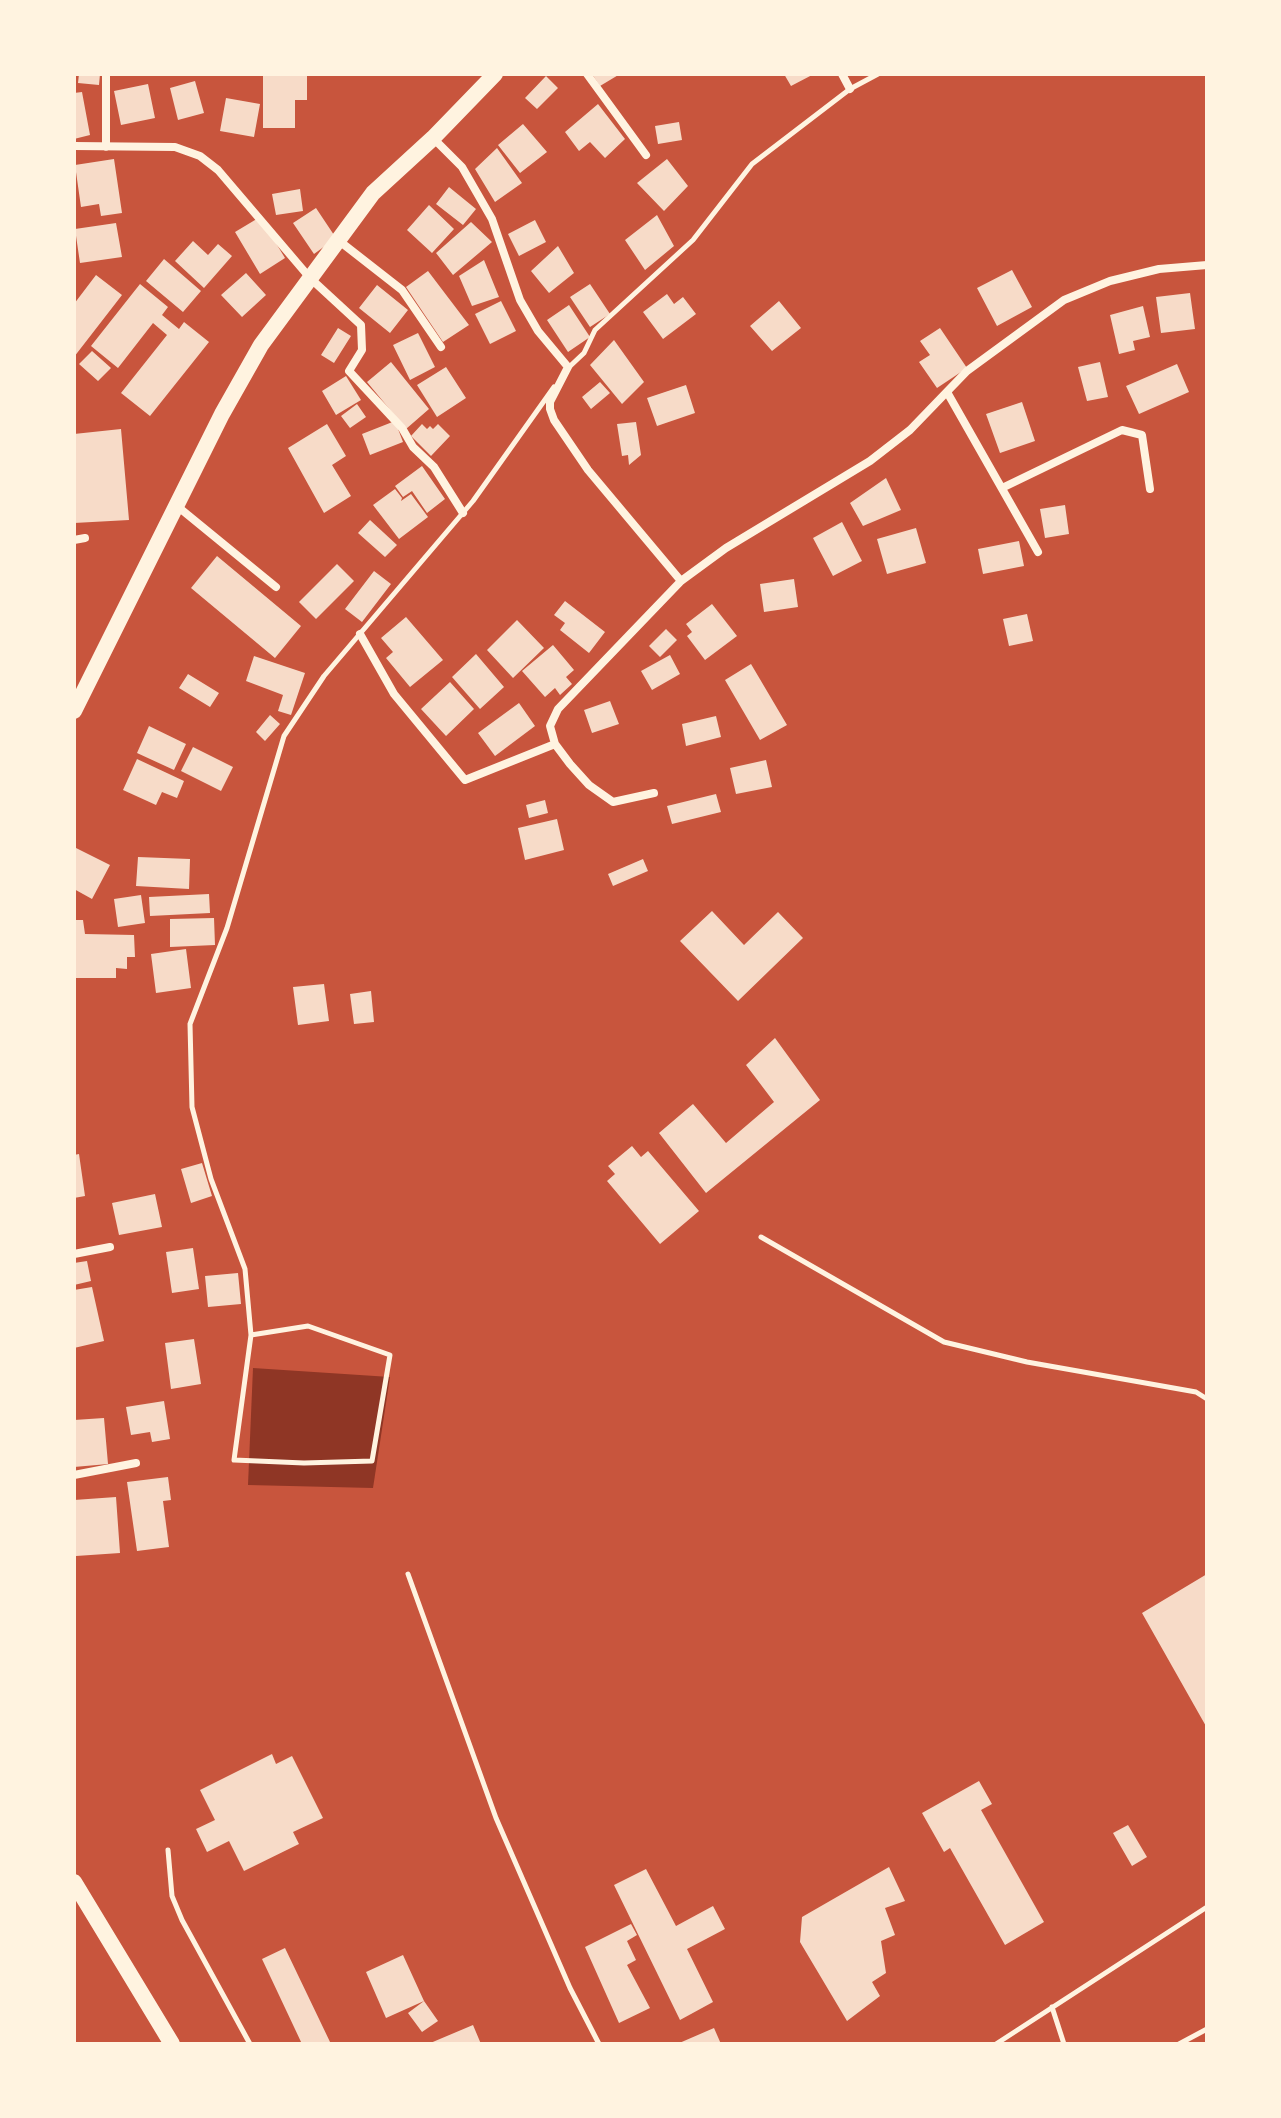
<!DOCTYPE html>
<html>
<head>
<meta charset="utf-8">
<style>
	body { margin:0 }
	#map { position:relative; width:1281px; height:2118px; overflow:hidden; background:#c8553d; font-family:Barlow,sans-serif }
	canvas { display:block }
	.frame { position:absolute; inset:0; border:76px solid #fff3e0; pointer-events:none }
</style>
</head>
<body>
<div id="map">
<canvas width="1281" height="2118"></canvas>
<div class="frame"></div>
</div>
<script>
const ctx = document.querySelector('canvas').getContext('2d');
ctx.lineJoin = 'round';
function paint(path, color) { ctx.fillStyle = color; ctx.fill(path, 'evenodd'); }
const poly = rows => new Path2D(rows.map(r => 'M' + r).join(''));
function stroke(path, color, width, dash) { ctx.strokeStyle = color; ctx.lineWidth = width; ctx.lineCap = dash ? 'butt' : 'round'; ctx.setLineDash(dash || []); ctx.stroke(path); }
const water = poly([
	[253,1368,390,1377,373,1488,248,1485]
]);
const building = poly([
	[79,74,100,74,99,85,78,83],
	[263,74,307,74,307,100,295,100,295,128,263,128],
	[592,74,620,74,600,86],
	[784,74,814,74,791,86],
	[546,76,558,88,537,109,525,98],
	[195,81,204,113,178,120,170,88],
	[148,84,155,118,121,125,114,91],
	[82,92,90,135,74,139,74,93],
	[226,98,260,104,254,137,220,131],
	[598,104,625,139,605,158,590,142,579,151,565,132],
	[679,122,682,140,658,144,655,126],
	[523,124,547,152,520,173,498,145],
	[497,148,522,183,495,202,475,169],
	[114,159,122,213,101,216,99,204,81,207,75,165],
	[667,159,688,186,664,211,637,183],
	[449,187,476,209,463,225,436,204],
	[300,189,303,211,276,215,272,194],
	[429,205,454,229,432,253,407,230],
	[316,208,336,238,314,254,293,223],
	[657,215,674,246,645,270,625,240],
	[260,217,285,258,260,274,235,232],
	[535,220,546,242,519,256,508,234],
	[471,222,492,242,453,275,436,253],
	[116,223,122,257,80,263,75,229],
	[193,241,208,255,218,244,232,256,204,288,175,261],
	[558,246,574,273,549,293,531,271],
	[164,259,201,291,183,312,146,281],
	[484,260,499,297,472,306,459,276],
	[1012,270,1032,307,997,326,977,288],
	[428,271,469,325,443,342,406,287],
	[246,273,266,295,242,317,221,295],
	[96,275,122,295,74,357,74,304],
	[140,284,168,307,162,315,179,329,184,322,209,342,150,416,121,393,167,335,153,323,118,368,91,346],
	[590,284,610,314,590,327,570,297],
	[377,285,408,310,390,333,359,308],
	[1190,293,1195,329,1161,333,1156,297],
	[667,294,674,304,683,297,696,314,663,339,643,312],
	[501,301,516,331,490,344,475,314],
	[779,301,801,328,772,351,750,326],
	[569,305,590,337,568,352,547,320],
	[1143,306,1150,337,1133,341,1135,350,1119,354,1110,315],
	[338,328,351,336,334,363,321,355],
	[940,328,967,368,937,388,919,362,930,355,920,341],
	[418,333,435,367,410,380,393,345],
	[614,340,644,382,622,404,590,365],
	[92,351,111,368,98,381,79,364],
	[391,362,429,409,406,429,367,382],
	[1100,362,1108,397,1087,401,1078,367],
	[1177,364,1189,392,1139,414,1126,386],
	[446,367,466,398,437,417,417,385],
	[346,376,361,400,336,415,322,391],
	[600,382,610,393,591,409,582,397],
	[686,385,695,413,657,426,647,398],
	[1022,402,1035,441,1000,453,986,414],
	[357,404,366,417,350,428,341,416],
	[395,421,403,442,370,455,362,434],
	[636,422,641,455,629,465,628,455,622,456,617,424],
	[327,424,346,456,332,465,351,496,324,513,288,448],
	[422,424,427,429,430,426,433,429,438,424,450,436,431,456,411,436],
	[121,429,129,520,74,523,74,434],
	[422,466,445,499,427,513,412,491,403,497,395,486],
	[886,478,901,510,863,526,850,503],
	[395,489,402,498,401,501,411,494,428,517,399,539,373,505],
	[1065,505,1069,534,1045,538,1040,509],
	[370,520,397,545,385,557,358,533],
	[842,522,862,561,833,576,813,538],
	[916,528,926,563,887,574,877,539],
	[1019,541,1024,566,983,574,978,549],
	[217,556,301,626,275,658,191,588],
	[337,564,354,581,316,619,299,602],
	[374,571,391,584,362,622,345,609],
	[794,579,798,607,764,612,760,584],
	[565,601,605,632,589,653,560,630,565,623,554,615],
	[712,604,737,636,705,660,687,636,692,632,686,624],
	[1027,614,1033,641,1009,646,1003,619],
	[406,617,443,660,410,687,386,658,393,652,381,638],
	[517,620,544,648,513,678,487,650],
	[666,629,677,640,660,657,649,646],
	[553,645,574,670,566,677,572,684,560,695,555,688,545,697,522,671],
	[476,654,504,687,480,709,452,677],
	[670,655,680,674,652,690,641,671],
	[254,656,305,673,291,715,278,711,283,695,246,681],
	[751,664,787,725,760,740,725,680],
	[188,674,219,693,210,707,179,688],
	[450,682,474,709,446,736,421,709],
	[610,701,619,724,592,733,584,710],
	[519,703,535,726,495,756,478,733],
	[270,715,280,724,265,741,256,732],
	[716,716,721,737,686,746,682,724],
	[149,726,186,744,174,770,137,753],
	[193,747,233,767,221,791,181,771],
	[137,759,184,781,177,798,162,792,156,805,123,790],
	[766,760,772,787,736,794,730,768],
	[716,794,721,812,672,824,667,806],
	[545,800,548,813,529,818,526,805],
	[557,819,564,850,525,860,518,828],
	[74,847,110,865,92,899,74,889],
	[138,857,190,859,189,889,136,886],
	[643,859,648,871,613,886,608,874],
	[209,894,210,913,150,916,149,897],
	[141,895,145,923,118,927,114,899],
	[712,911,744,945,778,912,803,938,738,1001,680,941],
	[214,918,215,945,170,947,170,919],
	[74,920,83,920,85,934,134,935,135,957,127,957,127,969,116,968,116,978,74,978],
	[186,949,191,988,156,993,151,954],
	[324,984,329,1021,298,1025,293,987],
	[371,991,374,1022,354,1024,350,994],
	[775,1038,820,1100,706,1193,659,1133,693,1104,726,1143,774,1102,746,1065],
	[632,1146,641,1157,648,1151,699,1211,660,1244,607,1181,615,1174,608,1166],
	[79,1154,85,1196,74,1198,74,1155],
	[202,1163,212,1196,191,1203,181,1169],
	[155,1194,162,1227,119,1235,112,1203],
	[193,1248,199,1289,172,1293,166,1252],
	[87,1261,91,1281,74,1285,74,1263],
	[238,1273,241,1304,208,1307,205,1276],
	[92,1287,104,1341,74,1348,74,1290],
	[194,1339,201,1384,171,1389,165,1343],
	[164,1401,170,1439,152,1442,150,1432,131,1435,126,1407],
	[104,1418,108,1464,74,1467,74,1420],
	[168,1477,171,1500,163,1501,169,1547,137,1551,127,1482],
	[116,1497,120,1553,76,1556,74,1500],
	[1207,1574,1207,1728,1142,1613],
	[272,1754,276,1764,292,1756,323,1818,293,1832,299,1844,244,1871,229,1841,207,1852,196,1829,215,1820,200,1790],
	[979,1781,992,1804,981,1810,1044,1922,1005,1945,950,1848,944,1852,922,1813],
	[1128,1825,1147,1857,1132,1866,1113,1833],
	[889,1867,905,1901,885,1908,895,1935,881,1941,886,1973,872,1982,880,1996,847,2021,800,1942,802,1917],
	[646,1869,676,1926,713,1906,725,1929,687,1949,713,2002,680,2020,614,1885],
	[631,1924,637,1935,627,1941,636,1960,627,1965,650,2008,619,2023,585,1947],
	[285,1948,331,2044,302,2044,262,1959],
	[403,1955,424,2001,386,2018,366,1972],
	[424,2001,438,2021,422,2032,408,2013],
	[473,2025,481,2044,428,2044],
	[714,2028,721,2044,677,2044]
]);
const service = poly([
	[567,369,584,353,595,330,693,240,752,164,850,89,878,74],
	[761,1237,944,1342,1027,1362,1196,1392,1207,1399],
	[251,1335,308,1326,390,1355,372,1461,304,1463,234,1460,251,1335,245,1269,211,1179,192,1107,190,1024,227,928,284,736,324,676,473,501,554,387],
	[408,1574,496,1818,570,1988,599,2044],
	[168,1850,172,1896,182,1920,250,2044],
	[1052,2007,1064,2044],
	[996,2044,1207,1907],
	[1179,2044,1207,2029]
]);
const minor = poly([
	[106,74,106,147],
	[587,74,646,155],
	[842,74,850,89],
	[433,138,462,167,492,219,520,300,538,331,568,367,550,402,550,409,554,420,588,470,681,581,726,548,870,461,910,430,967,371,1064,300,1110,281,1159,269,1207,265],
	[74,146,175,147,200,156,218,170,310,278,361,325,362,350,349,371,402,428,413,447,434,467,463,513],
	[338,240,402,290,441,347],
	[947,392,1038,552],
	[1002,488,1122,430,1142,435,1150,489],
	[177,506,276,587],
	[74,540,85,538],
	[360,634,394,694,465,780,555,744],
	[654,793,613,802,589,785,570,764,555,744,550,726,558,709,681,581],
	[74,1254,110,1247],
	[74,1475,136,1463]
]);
const primary = poly([
	[74,711,222,414,261,345,373,193,433,138,495,74],
	[74,1882,172,2044]
]);
paint(water, '#8f3625');
paint(building, '#f7dbc8');
stroke(service, '#fff3e0', 5);
stroke(minor, '#fff3e0', 8);
stroke(primary, '#fff3e0', 16);
</script>
</body>
</html>
